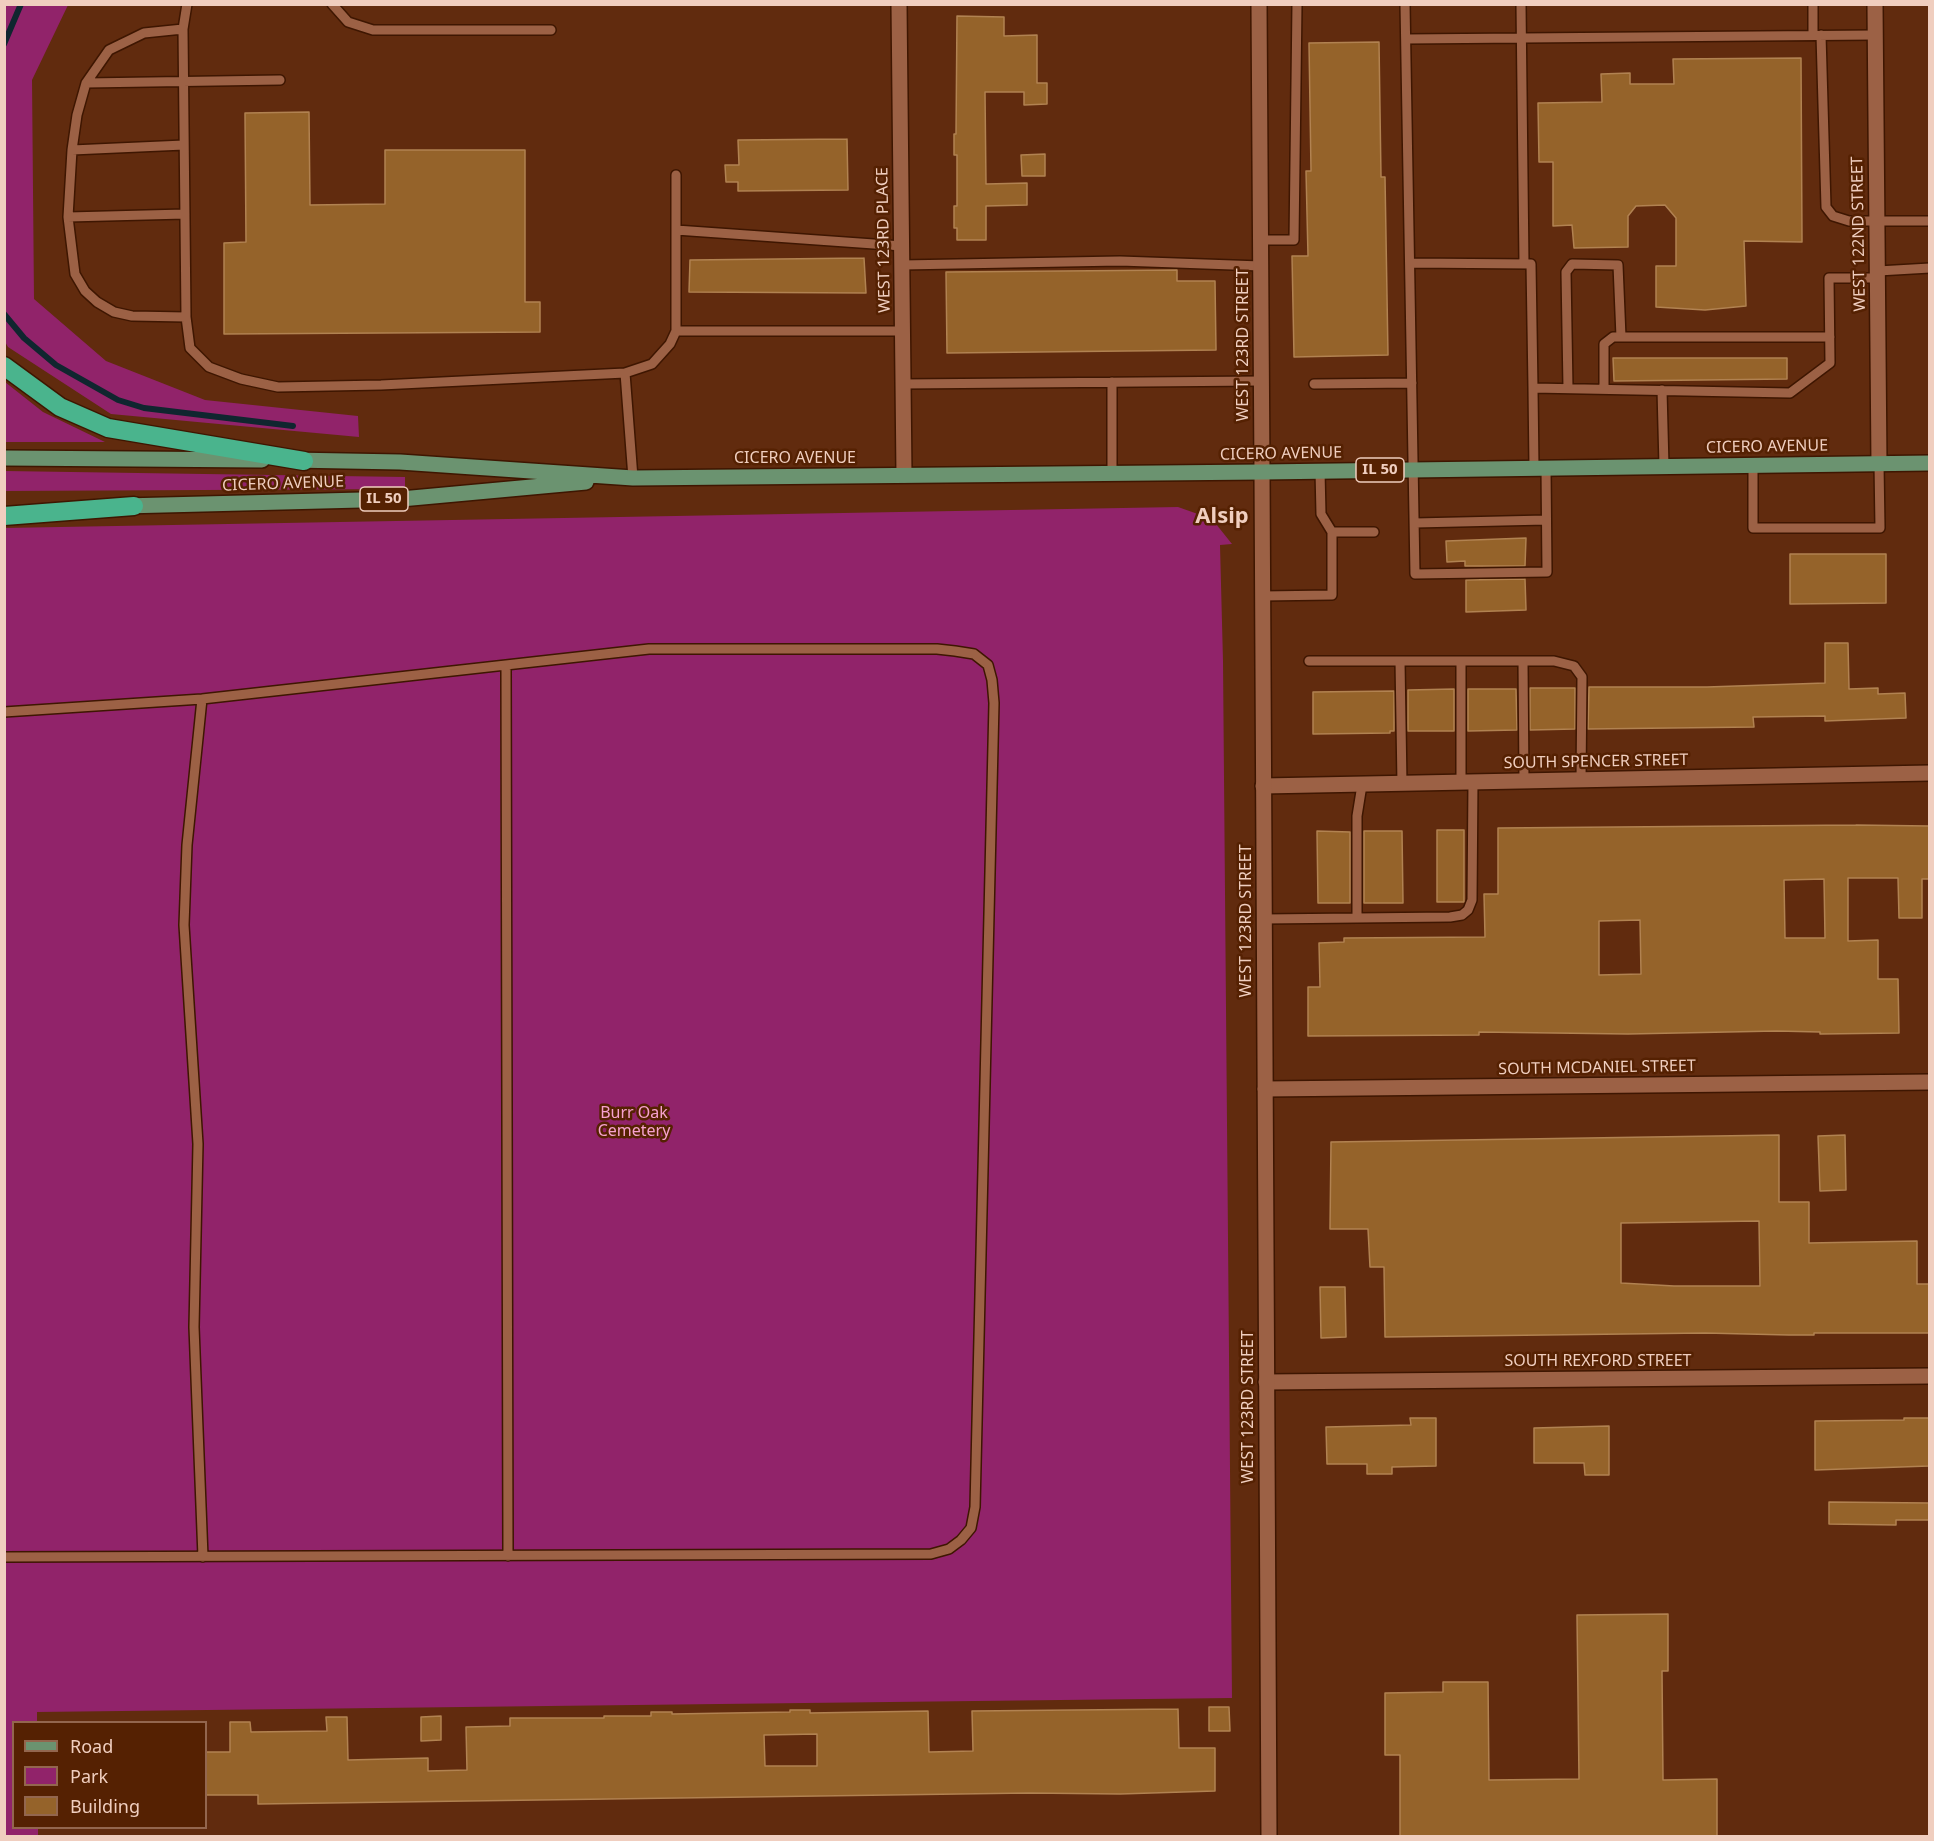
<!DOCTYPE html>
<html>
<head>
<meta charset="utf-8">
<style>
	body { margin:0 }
	#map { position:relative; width:1934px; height:1841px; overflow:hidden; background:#612b0e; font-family:"Noto Sans",sans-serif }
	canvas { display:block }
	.frame { position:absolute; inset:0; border:6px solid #f0cebf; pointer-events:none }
	.legend { position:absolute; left:12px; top:1721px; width:195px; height:108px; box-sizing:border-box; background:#552102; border:2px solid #93664e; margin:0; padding:8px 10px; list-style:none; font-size:18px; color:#f0cebf }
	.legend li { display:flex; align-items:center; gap:12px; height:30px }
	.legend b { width:30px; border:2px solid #93664e }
</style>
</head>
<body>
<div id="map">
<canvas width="1934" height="1841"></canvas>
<div class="frame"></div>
<ul class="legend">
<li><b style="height:8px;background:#6b9370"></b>Road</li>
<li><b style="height:16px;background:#91236a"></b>Park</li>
<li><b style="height:16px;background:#95632a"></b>Building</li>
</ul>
</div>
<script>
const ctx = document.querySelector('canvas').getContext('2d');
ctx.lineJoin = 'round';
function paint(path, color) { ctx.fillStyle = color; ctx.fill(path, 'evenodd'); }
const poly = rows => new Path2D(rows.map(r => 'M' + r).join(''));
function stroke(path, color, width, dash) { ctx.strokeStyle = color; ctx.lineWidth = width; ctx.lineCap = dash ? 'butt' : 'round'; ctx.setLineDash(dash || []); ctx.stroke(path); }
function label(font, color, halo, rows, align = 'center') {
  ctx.font = font + ' "Noto Sans",sans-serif'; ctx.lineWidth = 5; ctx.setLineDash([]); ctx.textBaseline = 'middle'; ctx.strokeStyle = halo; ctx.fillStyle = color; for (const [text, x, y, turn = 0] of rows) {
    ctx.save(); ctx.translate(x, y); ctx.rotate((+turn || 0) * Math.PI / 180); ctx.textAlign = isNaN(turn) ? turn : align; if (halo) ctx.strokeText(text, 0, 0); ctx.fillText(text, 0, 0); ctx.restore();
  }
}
const green = poly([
	[4,5,68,5,32,80,34,299,106,361,205,400,358,416,359,437,111,414,8,347,4,340],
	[5,382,43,412,105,442,5,442],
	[5,471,405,477,405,489,5,491],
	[1178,507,1212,519,1232,544,1220,545,1223,661,1232,1698,37,1712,37,1722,14,1722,14,1828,38,1828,38,1836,5,1836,4,528]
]);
const stream = poly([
	[4,44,21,4],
	[4,314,24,338,56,365,118,400,144,408,293,426]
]);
const building = poly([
	[957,16,1004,17,1004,36,1037,35,1037,83,1047,83,1047,104,1024,105,1024,92,985,92,986,184,1027,183,1027,205,986,206,986,240,957,240,957,228,954,228,954,206,957,206,957,155,954,155,954,134,956,134,957,16],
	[1379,42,1381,177,1385,177,1388,355,1294,357,1292,256,1308,256,1306,171,1311,171,1309,43,1379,42],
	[1801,58,1802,242,1744,241,1746,306,1705,310,1656,307,1656,266,1676,266,1676,218,1665,205,1636,206,1628,216,1628,247,1574,248,1572,225,1553,226,1553,162,1539,162,1538,103,1602,102,1601,74,1630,73,1630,84,1674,84,1673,59,1801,58],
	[309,112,310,205,385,204,385,150,525,150,525,302,540,302,540,332,224,334,224,243,246,242,245,113,309,112],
	[847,139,848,190,738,191,738,182,726,182,725,165,739,165,738,140,847,139],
	[1045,154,1045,176,1022,176,1021,155,1045,154],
	[864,258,866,293,689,292,690,260,864,258],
	[1177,270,1177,281,1215,281,1216,350,947,353,946,272,1177,270],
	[1613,358,1787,358,1787,379,1614,381,1613,358],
	[1526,538,1525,566,1465,566,1465,561,1447,562,1446,541,1526,538],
	[1790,554,1886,554,1886,603,1790,604,1790,554],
	[1525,579,1526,610,1466,612,1466,580,1525,579],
	[1825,643,1848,643,1849,689,1878,688,1878,694,1905,693,1906,718,1825,721,1825,716,1753,717,1754,727,1588,729,1589,687,1707,687,1825,683,1825,643],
	[1530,688,1575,688,1575,729,1530,730,1530,688],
	[1454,689,1454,731,1408,731,1408,690,1454,689],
	[1468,689,1516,689,1517,730,1468,731,1468,689],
	[1394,691,1394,731,1390,731,1390,733,1313,734,1313,692,1394,691],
	[1856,825,1929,826,1929,879,1922,879,1922,918,1899,918,1898,878,1848,878,1848,941,1878,940,1878,979,1898,979,1899,1033,1820,1034,1820,1032,1777,1031,1628,1034,1479,1032,1479,1035,1308,1036,1308,987,1320,987,1319,943,1344,942,1344,938,1485,937,1484,894,1498,894,1498,828,1856,825],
	[1824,879,1825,938,1785,938,1784,880,1824,879],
	[1640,920,1641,974,1599,975,1599,921,1640,920],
	[1437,830,1464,830,1464,902,1437,902,1437,830],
	[1317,831,1350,832,1350,903,1318,903,1317,831],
	[1364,831,1402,831,1403,903,1364,903,1364,831],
	[1779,1135,1779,1202,1809,1202,1809,1243,1917,1241,1917,1284,1929,1284,1929,1333,1814,1333,1814,1335,1789,1335,1705,1333,1385,1337,1384,1267,1370,1267,1368,1229,1330,1229,1331,1142,1779,1135],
	[1759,1221,1760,1286,1674,1286,1621,1283,1621,1223,1759,1221],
	[1845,1135,1846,1190,1820,1191,1818,1136,1845,1135],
	[1320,1287,1345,1287,1346,1337,1321,1338,1320,1287],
	[1410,1418,1436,1418,1436,1466,1392,1467,1392,1474,1367,1474,1367,1464,1327,1464,1326,1427,1411,1425,1410,1418],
	[1904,1418,1929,1418,1929,1466,1815,1470,1815,1421,1904,1420,1904,1418],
	[1609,1426,1609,1475,1585,1475,1584,1463,1534,1463,1534,1428,1609,1426],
	[1829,1502,1929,1503,1929,1520,1896,1520,1896,1525,1829,1524,1829,1502],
	[1668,1614,1668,1671,1662,1671,1663,1780,1717,1779,1717,1836,1400,1836,1400,1755,1385,1755,1385,1693,1443,1692,1443,1682,1488,1682,1489,1780,1579,1779,1577,1615,1668,1614],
	[1209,1707,1229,1707,1230,1731,1209,1731,1209,1707],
	[1178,1709,1179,1748,1215,1748,1215,1791,1120,1794,1029,1793,258,1804,258,1795,206,1795,206,1752,230,1752,230,1722,250,1722,251,1732,327,1731,326,1717,347,1717,348,1760,428,1758,428,1771,467,1770,466,1727,510,1726,510,1718,604,1718,604,1716,651,1716,651,1712,672,1712,672,1714,790,1712,790,1710,810,1710,810,1713,928,1711,929,1752,973,1751,972,1711,1178,1709],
	[817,1734,817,1766,765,1766,764,1735,817,1734],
	[441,1716,441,1740,421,1741,421,1717,441,1716]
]);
const service = poly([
	[187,4,183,29,186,317,190,348,209,367,241,379,278,387,381,385,625,373,633,478],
	[332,4,348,22,373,30,551,30],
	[1405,4,1415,574,1547,572,1546,468],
	[1521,4,1524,264],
	[1813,4,1813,35],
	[1821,35,1826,207,1833,216,1849,221,1930,221],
	[1406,39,1875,35],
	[86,83,280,80],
	[72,150,184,145],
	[185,214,68,217,75,274,85,291,97,302,114,312,132,316,186,317],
	[68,217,72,150,77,115,86,83,109,50,144,33,183,29],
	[676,230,902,246],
	[1261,240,1294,240,1297,4],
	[1410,263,1531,264,1533,388],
	[902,265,1120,261,1261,266],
	[1878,271,1930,268],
	[676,331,902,331],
	[625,373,652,364,670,344,676,331,676,175],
	[902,384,1261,381],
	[1314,384,1412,383],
	[1568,388,1566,272,1572,264,1618,265,1621,337],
	[1604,389,1604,344,1613,337,1830,337],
	[1662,390,1664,466],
	[1753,465,1753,528,1880,528,1879,464],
	[1534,468,1533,388,1790,393,1830,363,1829,278,1878,278],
	[1112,473,1112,382],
	[1415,523,1546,520],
	[1332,532,1374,532],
	[1262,596,1332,595,1332,532,1321,514,1320,471],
	[1309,661,1554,661,1574,666,1582,677,1581,780],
	[1400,661,1402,784],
	[1461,661,1461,783],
	[1523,661,1524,781],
	[506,666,508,1556],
	[202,699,187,845,184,925,198,1144,194,1327,203,1557],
	[4,712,202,699,649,649,937,649,955,651,974,654,988,665,992,680,994,703,975,1507,971,1528,961,1540,949,1549,931,1554,4,1557],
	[1357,918,1357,816,1362,785],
	[1264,919,1450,917,1462,915,1468,910,1472,900,1473,782]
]);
const minor = poly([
	[899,4,904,475],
	[1259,4,1262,472],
	[1263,786,1930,773],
	[1265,1089,1930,1082],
	[1266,1382,1930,1376]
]);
const tertiary = poly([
	[1875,4,1879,464],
	[1262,472,1269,1836]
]);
const primary = poly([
	[4,458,262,460],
	[292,460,400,462,633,478,1262,472,1930,463],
	[124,506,401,499,586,482]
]);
const motorway = poly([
	[4,366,60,407,108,428,304,461],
	[4,516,134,506]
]);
const shields = [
	[1380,470,48],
	[384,499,48]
];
const shieldNames = [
	["IL 50",1380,470],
	["IL 50",384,499]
];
const streetNames = [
	["WEST 122ND STREET",1859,234,-91],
	["WEST 123RD PLACE",884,240,-91],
	["WEST 123RD STREET",1243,345,-90],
	["CICERO AVENUE",1767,447,-1],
	["CICERO AVENUE",1281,454,-1],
	["CICERO AVENUE",795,458],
	["CICERO AVENUE",283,484,-2],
	["SOUTH SPENCER STREET",1596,762,-1],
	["WEST 123RD STREET",1246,921,-90],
	["SOUTH MCDANIEL STREET",1597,1068,-1],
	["SOUTH REXFORD STREET",1598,1361],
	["WEST 123RD STREET",1248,1407,-90]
];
const parkNames = [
	["Burr Oak",634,1113],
	["Cemetery",634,1131]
];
const districtNames = [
	["Alsip",1222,517]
];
paint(green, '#91236a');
stroke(stream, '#10262f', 6);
paint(building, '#95632a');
stroke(building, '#b18251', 1.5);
stroke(service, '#3e1601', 12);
stroke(minor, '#3e1601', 18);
stroke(tertiary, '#3e1601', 18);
stroke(primary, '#3e1601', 18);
stroke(motorway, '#3e1601', 21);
stroke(service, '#9c6145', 9);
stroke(minor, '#9c6145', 15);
stroke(tertiary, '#9c6145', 15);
stroke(primary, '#6b9370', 15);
stroke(motorway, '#4ab48d', 18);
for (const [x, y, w] of shields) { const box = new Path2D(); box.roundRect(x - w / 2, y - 12, w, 24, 4.5); ctx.fillStyle = '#552102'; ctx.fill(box); stroke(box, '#f0cebf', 1.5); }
label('bold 15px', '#f0cebf', null, shieldNames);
label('16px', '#f0cebf', '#552102', streetNames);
label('16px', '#f7a2d0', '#552102', parkNames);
label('bold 22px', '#f0cebf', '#552102', districtNames);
</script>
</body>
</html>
